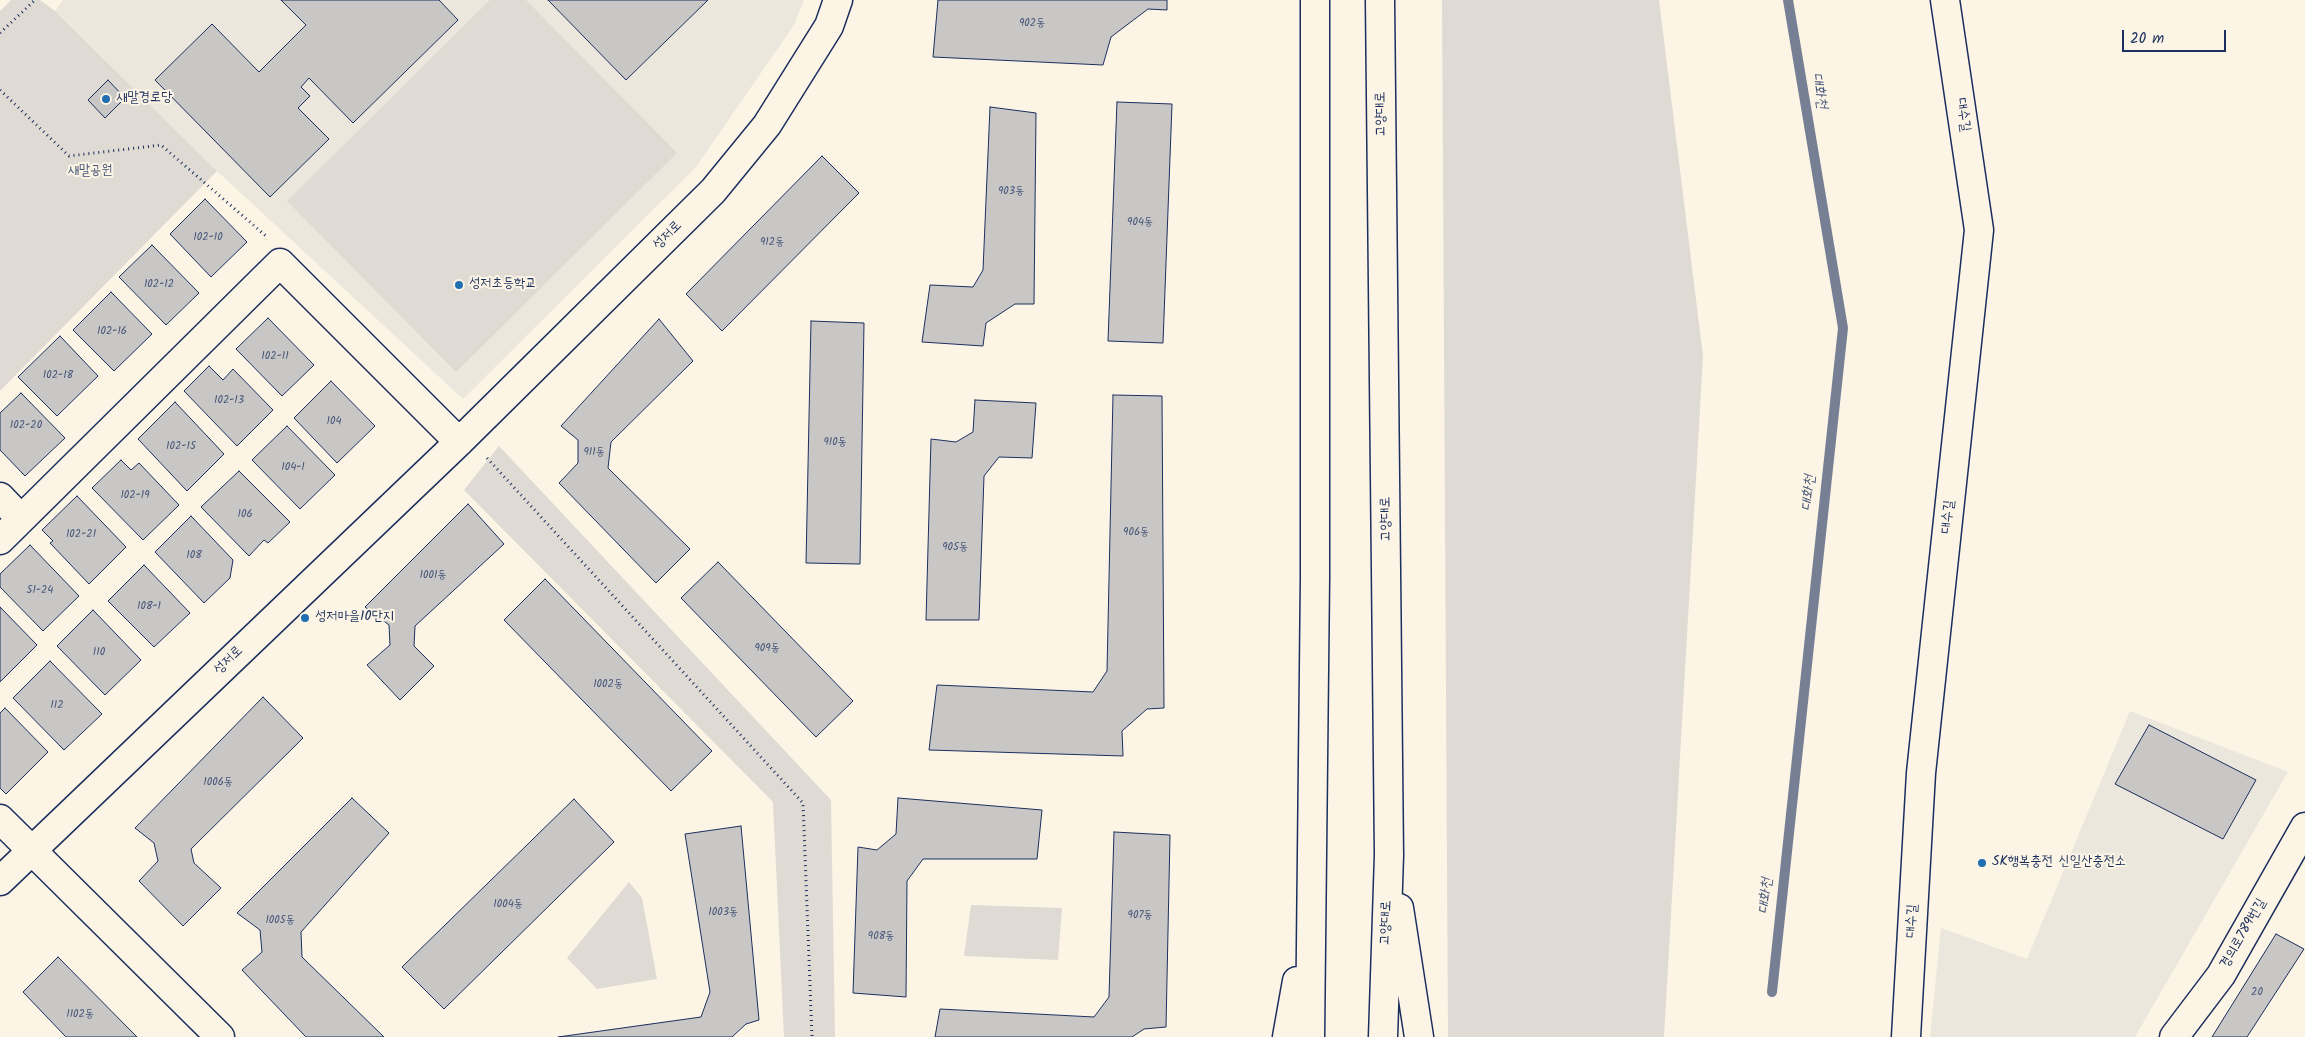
<!DOCTYPE html>
<html>
<head>
<meta charset="utf-8">
<style>
	body { margin:0 }
	#map { position:relative; width:2305px; height:1037px; overflow:hidden; background:#fcf5e5; font-family:Kalam,sans-serif }
	canvas { display:block }
	.scale { position:absolute; left:2122px; top:30px; width:104px; height:22px; box-sizing:border-box; border:2px solid #1b2f5e; border-top:0; padding-left:6px; font-size:15px; line-height:18px; white-space:nowrap; color:#1b2f5e; -webkit-text-stroke:4px #fcf5e5; paint-order:stroke }
</style>
</head>
<body>
<div id="map">
<canvas width="2305" height="1037"></canvas>
<div class="scale">20 m</div>
</div>
<script>
const ctx = document.querySelector('canvas').getContext('2d');
ctx.lineJoin = 'round';
function paint(path, color) { ctx.fillStyle = color; ctx.fill(path, 'evenodd'); }
const poly = rows => new Path2D(rows.map(r => 'M' + r).join(''));
function stroke(path, color, width, dash) { ctx.strokeStyle = color; ctx.lineWidth = width; ctx.lineCap = dash ? 'butt' : 'round'; ctx.setLineDash(dash || []); ctx.stroke(path); }
function label(font, color, halo, rows, align = 'center') {
  ctx.font = font + ' Kalam,"Poor Story",sans-serif'; ctx.lineWidth = 4; ctx.setLineDash([]); ctx.textBaseline = 'middle'; ctx.strokeStyle = halo; ctx.fillStyle = color; for (const [text, x, y, turn = 0] of rows) {
    ctx.save(); ctx.translate(x, y); ctx.rotate((+turn || 0) * Math.PI / 180); ctx.textAlign = isNaN(turn) ? turn : align; if (halo) ctx.strokeText(text, 0, 0); ctx.fillText(text, 0, 0); ctx.restore();
  }
}
const built = poly([
	[63,0,804,0,794,25,696,167,463,399,217,171,55,11],
	[2130,711,2288,772,2135,1037,1930,1037,1941,928,2027,959]
]);
const green = poly([
	[11,0,40,0,55,11,217,171,0,391,0,11],
	[490,0,526,0,677,153,456,372,287,201],
	[1442,0,1659,0,1703,356,1664,1037,1448,1037],
	[499,446,831,800,835,1037,784,1037,773,802,464,490],
	[629,882,642,898,657,979,597,989,567,958],
	[971,905,1062,908,1058,960,964,956]
]);
const stream = poly([
	[1772,992,1843,328,1788,0]
]);
const building = poly([
	[281,0,439,0,458,20,353,123,309,78,301,87,310,96,298,108,329,139,270,197,155,80,212,24,259,72,306,25,281,0],
	[548,0,708,0,626,80,548,0],
	[938,0,1167,0,1167,10,1148,9,1111,37,1103,65,933,57,938,0],
	[108,80,125,98,105,118,88,100,108,80],
	[1117,102,1172,104,1163,343,1108,341,1117,102],
	[990,107,1036,113,1034,304,1015,304,986,323,983,346,922,342,930,285,973,287,983,270,990,107],
	[822,156,859,193,722,331,686,294,822,156],
	[205,199,247,242,211,277,170,234,205,199],
	[152,245,199,293,166,325,119,277,152,245],
	[111,292,152,334,114,371,73,330,111,292],
	[268,318,314,365,282,396,236,349,268,318],
	[659,319,693,361,611,442,608,468,690,549,656,583,559,483,578,463,578,440,561,426,659,319],
	[811,321,864,323,860,564,806,563,811,321],
	[60,336,98,376,57,416,18,377,60,336],
	[209,366,223,380,233,369,273,410,237,446,184,391,209,366],
	[331,381,375,426,337,463,294,418,331,381],
	[21,393,65,438,25,476,0,450,0,413,21,393],
	[1113,395,1162,396,1164,708,1147,709,1122,731,1123,756,929,750,937,685,1093,692,1107,671,1113,395],
	[975,400,1036,403,1032,458,999,457,984,476,979,620,926,620,931,439,956,442,973,432,975,400],
	[175,402,224,454,187,491,138,439,175,402],
	[287,426,335,475,300,509,252,460,287,426],
	[121,460,131,470,139,463,179,505,143,540,92,488,121,460],
	[239,471,290,522,268,543,264,540,249,556,201,507,239,471],
	[77,496,126,547,89,584,50,543,53,541,42,530,77,496],
	[468,504,504,544,415,626,414,646,434,666,400,700,367,665,390,645,389,625,365,607,468,504],
	[191,516,233,560,230,578,204,603,155,552,191,516],
	[30,545,79,596,43,631,0,587,0,574,30,545],
	[718,562,853,701,816,737,681,598,718,562],
	[144,565,190,613,154,647,108,601,144,565],
	[545,579,712,751,671,791,504,620,545,579],
	[0,607,37,645,0,682,0,607],
	[93,610,141,660,105,695,57,646,93,610],
	[50,661,102,714,64,750,13,698,50,661],
	[263,697,303,738,191,849,194,863,221,888,183,926,139,881,158,861,154,843,135,828,263,697],
	[5,708,48,752,6,794,0,788,0,713,5,708],
	[2149,725,2256,780,2223,839,2115,784,2149,725],
	[352,798,389,833,301,932,302,957,384,1037,306,1037,242,970,262,952,260,930,237,913,352,798],
	[898,798,1042,810,1037,859,923,859,907,881,906,997,853,993,858,847,877,850,896,834,898,798],
	[574,799,614,842,444,1009,402,967,574,799],
	[741,826,759,1020,746,1024,732,1037,558,1037,701,1017,710,992,685,834,741,826],
	[1114,832,1170,835,1166,1027,1144,1029,1132,1037,935,1037,940,1009,1094,1017,1109,997,1114,832],
	[2276,934,2304,949,2247,1037,2212,1037,2276,934],
	[58,957,137,1037,66,1037,23,992,58,957]
]);
const path = poly([
	[0,33,35,0],
	[0,90,69,156,161,145,266,236],
	[487,458,803,803,812,1037]
]);
const minor = poly([
	[0,497,21,519],
	[0,540,280,263,459,442],
	[0,819,220,1037],
	[0,881,459,442,713,191,767,125,829,26,838,0],
	[1906,1037,1921,773,1979,230,1945,0]
]);
const secondary = poly([
	[2174,1037,2221,975,2305,827]
]);
const primary = poly([
	[1380,0,1389,855,1383,1037],
	[1399,908,1419,1037],
	[1287,1037,1297,981],
	[1310,1037,1315,577,1315,0]
]);
const markers = [
	[106,99,5,"#1f6fb2"],
	[459,285,5,"#1f6fb2"],
	[305,618,5,"#1f6fb2"],
	[1982,863,5,"#1f6fb2"]
];
const numberNames = [
	["902동",1032,24],
	["903동",1011,192],
	["904동",1140,223],
	["102-10",208,238],
	["912동",772,243],
	["102-12",159,285],
	["102-16",112,332],
	["102-11",275,357],
	["102-18",58,376],
	["102-13",229,401],
	["104",334,422],
	["102-20",26,426],
	["910동",835,443],
	["102-15",181,447],
	["911동",594,453],
	["104-1",293,468],
	["102-19",135,496],
	["106",245,515],
	["906동",1136,533],
	["102-21",81,535],
	["905동",955,548],
	["108",194,556],
	["1001동",433,576],
	["51-24",40,591],
	["108-1",149,607],
	["909동",767,649],
	["110",99,653],
	["1002동",608,685],
	["112",57,706],
	["1006동",218,783],
	["1004동",508,905],
	["1003동",723,913],
	["907동",1140,916],
	["1005동",280,921],
	["908동",881,937],
	["20",2257,993],
	["1102동",80,1015]
];
const poiNames = [
	["새말경로당",116,99],
	["성저초등학교",469,285],
	["성저마을10단지",315,618],
	["SK행복충전 신일산충전소",1992,863]
];
const streetNames = [
	["고양대로",1382,114,-91],
	["대수길",1962,115,82],
	["성저로",668,236,-45],
	["대수길",1949,517,-84],
	["고양대로",1387,519,-91],
	["성저로",229,661,-44],
	["대수길",1913,921,-87],
	["고양대로",1387,923,-88],
	["경의로789번길",2244,934,-60]
];
const parkNames = [
	["새말공원",90,172]
];
const waterNames = [
	["대화천",1818,91,80],
	["대화천",1810,493,-84],
	["대화천",1767,896,-84]
];
paint(built, '#ece7dc');
paint(green, '#dfdbd4');
stroke(stream, '#767f94', 10);
paint(building, '#c8c7c6');
stroke(building, '#1b2f5e', 1);
stroke(minor, '#1b2f5e', 31);
stroke(secondary, '#1b2f5e', 31);
stroke(primary, '#1b2f5e', 31);
stroke(path, '#1b2f5e', 3, [1, 4]);
stroke(minor, '#fcf5e5', 28);
stroke(secondary, '#fcf5e5', 28);
stroke(primary, '#fcf5e5', 28);
for (const [x, y, r, color] of markers) { const dot = new Path2D(); dot.arc(x, y, r, 0, 2 * Math.PI); ctx.fillStyle = color; ctx.fill(dot); stroke(dot, '#fcf5e5', 2); }
label('11px', '#465578', null, numberNames);
label('14px', '#1b2f5e', '#fcf5e5', poiNames, 'left');
label('14px', '#1b2f5e', '#fcf5e5', streetNames);
label('14px', '#425176', '#fcf5e5', parkNames);
label('italic 15px', '#485779', '#fcf5e5', waterNames);
</script>
</body>
</html>
